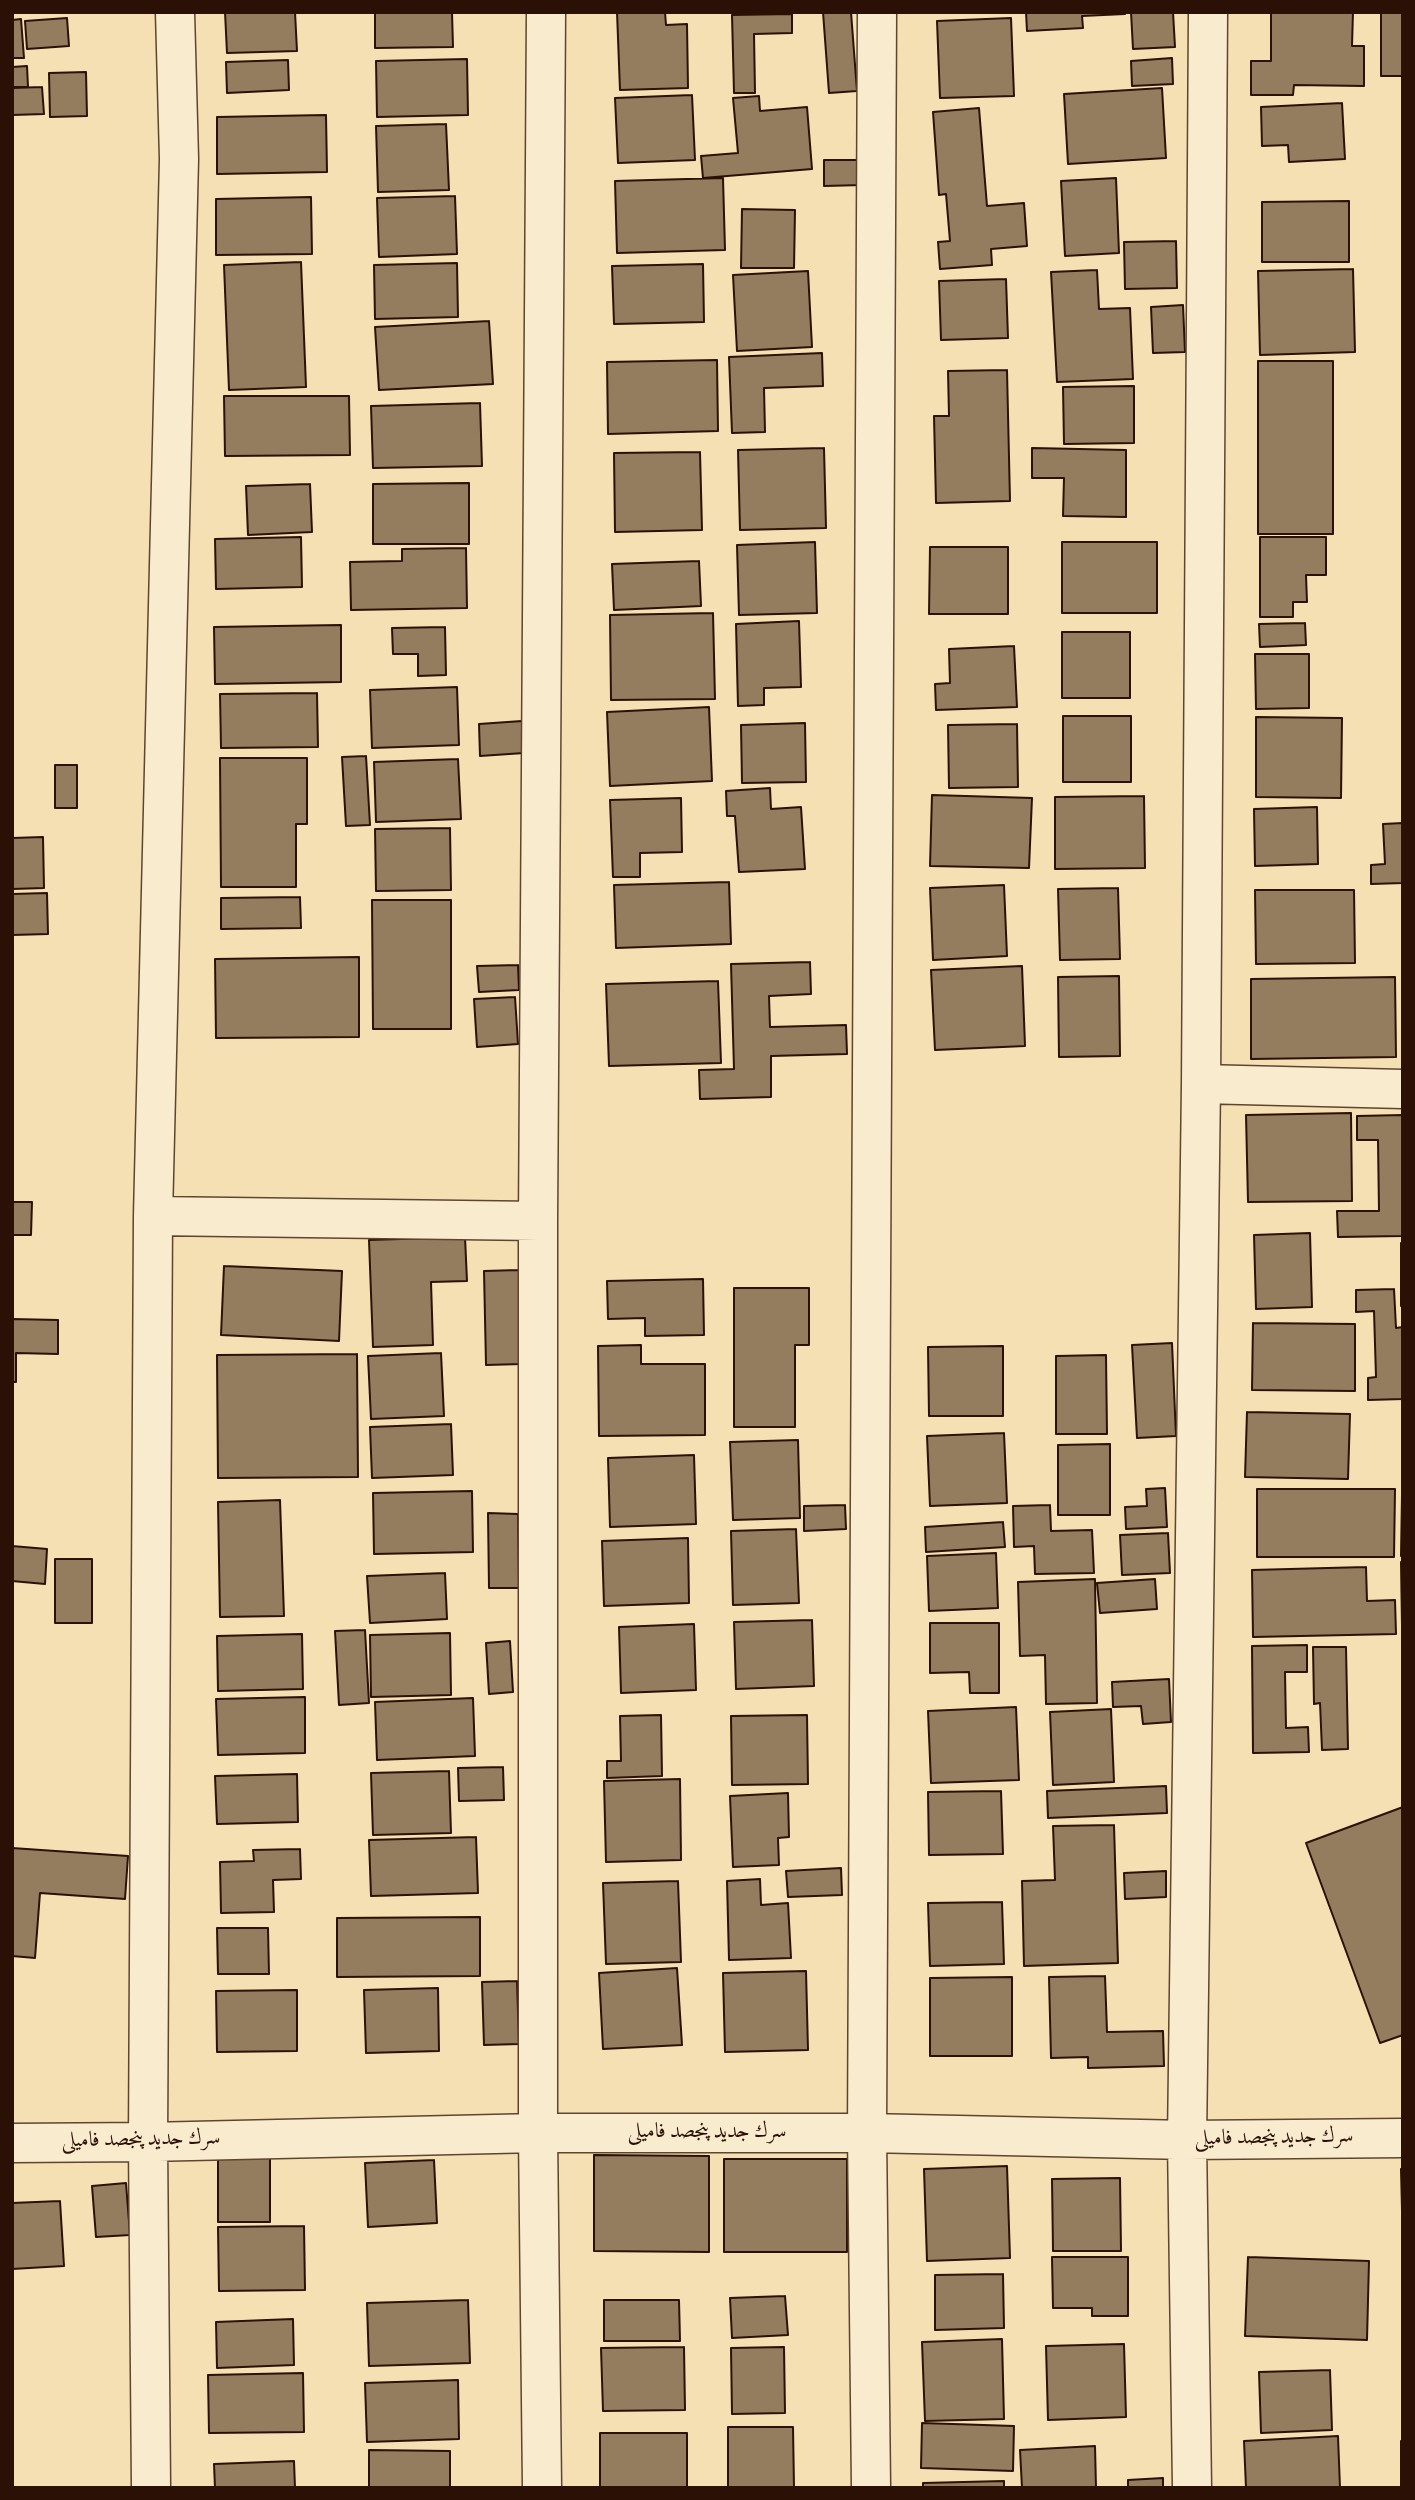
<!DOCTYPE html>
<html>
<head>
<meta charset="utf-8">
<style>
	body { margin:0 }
	#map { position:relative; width:1415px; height:2500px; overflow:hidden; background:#f4e0b3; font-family:Vollkorn,serif }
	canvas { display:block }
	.frame { position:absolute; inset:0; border:14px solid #2b1105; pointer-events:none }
</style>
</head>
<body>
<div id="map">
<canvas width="1415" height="2500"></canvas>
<div class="frame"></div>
</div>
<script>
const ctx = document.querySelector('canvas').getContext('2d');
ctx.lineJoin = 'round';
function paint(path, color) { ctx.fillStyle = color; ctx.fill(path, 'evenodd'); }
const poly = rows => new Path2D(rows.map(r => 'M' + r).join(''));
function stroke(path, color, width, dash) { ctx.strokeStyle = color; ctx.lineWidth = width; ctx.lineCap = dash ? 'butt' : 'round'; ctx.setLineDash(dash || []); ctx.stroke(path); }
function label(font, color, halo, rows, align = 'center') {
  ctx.font = font + ' Vollkorn,Amiri,serif'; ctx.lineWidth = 6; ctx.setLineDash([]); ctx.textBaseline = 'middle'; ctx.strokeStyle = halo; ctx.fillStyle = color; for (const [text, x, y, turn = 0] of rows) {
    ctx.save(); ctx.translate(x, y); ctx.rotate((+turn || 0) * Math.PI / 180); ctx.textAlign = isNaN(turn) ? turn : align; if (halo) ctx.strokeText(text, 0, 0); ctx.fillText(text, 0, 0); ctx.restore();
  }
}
const building = poly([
	[225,12,295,12,297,51,227,53,225,12],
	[375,12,452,12,453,47,375,48,375,12],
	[617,12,665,12,666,25,687,24,688,88,620,90,617,12],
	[823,12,851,12,857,91,829,93,823,12],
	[1026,12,1125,12,1125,14,1082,16,1083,28,1027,31,1026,12],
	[1131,12,1173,12,1175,47,1133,49,1131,12],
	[1271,12,1353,12,1352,46,1364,46,1364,86,1294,85,1293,95,1251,95,1251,61,1271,61,1271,12],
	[1357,12,1403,12,1403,76,1381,76,1381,12,1357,12],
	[792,14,792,33,754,34,755,93,734,93,732,15,792,14],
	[67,18,69,46,27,49,25,21,67,18],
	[1011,18,1014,96,940,98,937,21,1011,18],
	[21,19,24,58,12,58,12,20,21,19],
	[1172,58,1173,84,1132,86,1131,61,1172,58],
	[467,59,468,115,377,117,376,61,467,59],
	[288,60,289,90,227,93,226,62,288,60],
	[27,66,28,87,12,87,12,67,27,66],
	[86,72,87,116,50,117,49,73,86,72],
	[42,87,44,114,12,115,12,88,42,87],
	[1162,88,1166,158,1068,164,1064,94,1162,88],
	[692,95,695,160,618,163,615,98,692,95],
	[759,96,760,111,807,107,812,169,703,178,701,156,738,153,733,98,759,96],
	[1342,103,1345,159,1289,162,1288,145,1262,146,1261,107,1342,103],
	[979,108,987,206,1024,203,1027,246,991,249,992,265,940,269,938,242,950,241,946,194,939,195,933,112,979,108],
	[326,115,327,172,217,174,217,117,326,115],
	[446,124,449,190,378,192,376,126,446,124],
	[824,160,863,160,863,185,824,186,824,160],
	[723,178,725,250,617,253,615,181,723,178],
	[1116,178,1119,253,1065,256,1061,181,1116,178],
	[455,196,457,254,379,257,377,198,455,196],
	[311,197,312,254,216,255,216,199,311,197],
	[1349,201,1349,262,1262,262,1262,202,1349,201],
	[742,209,795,210,794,268,741,268,742,209],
	[1176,241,1177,288,1125,289,1124,242,1176,241],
	[301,262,306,387,229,390,224,265,301,262],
	[457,263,458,317,375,319,374,265,457,263],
	[703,264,704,322,614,324,612,266,703,264],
	[1353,269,1355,352,1260,355,1258,271,1353,269],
	[1097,270,1099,309,1130,308,1133,379,1057,382,1051,272,1097,270],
	[808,271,812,347,737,351,733,275,808,271],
	[1006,279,1008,338,941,340,939,281,1006,279],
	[1183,305,1185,352,1153,353,1151,307,1183,305],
	[489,321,493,384,379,390,375,327,489,321],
	[822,353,823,386,764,388,765,432,732,433,729,357,822,353],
	[717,360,718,431,608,434,607,362,717,360],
	[1258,361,1333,361,1333,534,1258,534,1258,361],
	[1007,370,1010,501,936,503,934,416,949,416,948,371,1007,370],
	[1134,386,1134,443,1064,444,1063,387,1134,386],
	[224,396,349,396,350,455,225,456,224,396],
	[480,403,482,466,373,468,371,406,480,403],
	[824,448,826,528,740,530,738,450,824,448],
	[1032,448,1126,450,1126,517,1063,516,1064,478,1032,478,1032,448],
	[700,452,702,530,615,532,614,453,700,452],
	[469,483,469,544,373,544,373,484,469,483],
	[310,484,312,532,248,535,246,486,310,484],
	[301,537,302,587,216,589,215,539,301,537],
	[1260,537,1326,537,1326,575,1306,575,1307,602,1293,602,1293,617,1260,617,1260,537],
	[815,542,817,613,739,615,737,545,815,542],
	[1062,542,1157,542,1157,613,1062,613,1062,542],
	[930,547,1008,547,1008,614,929,614,930,547],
	[466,548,467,608,351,610,350,562,402,561,402,549,466,548],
	[699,561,701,606,614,610,612,564,699,561],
	[713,613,715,699,611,700,610,615,713,613],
	[799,621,801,687,764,688,764,705,738,706,736,624,799,621],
	[1305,623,1306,645,1260,647,1259,624,1305,623],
	[341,625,341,682,215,684,214,627,341,625],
	[445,627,446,675,418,676,418,654,393,654,392,628,445,627],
	[1062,632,1130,632,1130,698,1062,698,1062,632],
	[1014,646,1017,707,936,710,935,684,950,683,949,649,1014,646],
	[1255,654,1309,654,1309,708,1256,709,1255,654],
	[457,687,459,745,372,748,370,690,457,687],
	[317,693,318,747,221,748,220,694,317,693],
	[709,707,712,781,610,786,607,712,709,707],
	[1063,716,1131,716,1131,782,1063,782,1063,716],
	[1256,717,1342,718,1341,798,1256,797,1256,717],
	[522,721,524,753,480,756,479,724,522,721],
	[805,723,806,782,742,783,741,725,805,723],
	[1017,724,1018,787,949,788,948,725,1017,724],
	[366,756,370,825,346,826,342,757,366,756],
	[220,758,307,758,307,824,296,824,296,887,221,887,220,758],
	[458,759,461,819,376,822,374,762,458,759],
	[55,765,77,765,77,808,55,808,55,765],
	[770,788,771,809,801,807,805,869,739,872,735,816,727,816,726,791,770,788],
	[932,795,1032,798,1029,868,930,866,932,795],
	[1144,796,1145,868,1055,869,1055,797,1144,796],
	[681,798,682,852,640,853,640,877,613,877,610,800,681,798],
	[1317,807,1318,864,1255,866,1254,809,1317,807],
	[1403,823,1403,883,1371,884,1371,865,1385,864,1383,824,1403,823],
	[450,828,451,890,376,891,375,829,450,828],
	[43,837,44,888,12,889,12,838,43,837],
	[729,882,731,944,616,948,614,885,729,882],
	[1004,885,1007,956,933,960,930,888,1004,885],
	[1118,888,1120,959,1060,960,1058,889,1118,888],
	[1255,890,1354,890,1355,963,1256,964,1255,890],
	[47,893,48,934,12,935,12,894,47,893],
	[300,897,301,928,221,929,221,898,300,897],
	[372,900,451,900,451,1029,373,1029,372,900],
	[359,957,359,1037,216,1038,215,959,359,957],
	[810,962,811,994,769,996,770,1027,846,1025,847,1054,771,1056,771,1097,700,1099,699,1070,734,1069,731,964,810,962],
	[518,965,519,990,479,992,477,966,518,965],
	[1022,966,1025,1046,935,1050,931,970,1022,966],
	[1119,976,1120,1056,1059,1057,1058,977,1119,976],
	[1395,977,1396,1057,1251,1059,1251,979,1395,977],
	[718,981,721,1063,609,1066,606,984,718,981],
	[515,997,518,1044,477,1047,474,999,515,997],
	[1351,1113,1352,1201,1248,1202,1246,1115,1351,1113],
	[1403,1115,1403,1236,1338,1237,1337,1211,1379,1211,1378,1140,1357,1140,1357,1116,1403,1115],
	[12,1202,32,1202,31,1235,12,1235,12,1202],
	[1310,1233,1312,1307,1256,1309,1254,1235,1310,1233],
	[465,1237,467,1281,431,1282,433,1345,373,1347,369,1240,465,1237],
	[1401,1243,1403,1243,1403,1306,1401,1306,1401,1243],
	[224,1266,342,1271,339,1341,221,1335,224,1266],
	[519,1270,522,1364,486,1365,484,1271,519,1270],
	[703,1279,704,1335,645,1336,645,1318,608,1319,607,1281,703,1279],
	[734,1288,809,1288,809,1345,795,1345,795,1427,734,1427,734,1288],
	[1394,1289,1396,1328,1403,1327,1403,1399,1368,1400,1368,1378,1376,1377,1374,1311,1356,1312,1356,1290,1394,1289],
	[12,1319,58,1320,58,1354,16,1353,16,1382,12,1382,12,1319],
	[1253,1323,1355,1324,1355,1391,1252,1390,1253,1323],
	[1172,1343,1176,1436,1137,1438,1132,1345,1172,1343],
	[641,1345,641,1364,705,1364,705,1435,599,1436,598,1346,641,1345],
	[1003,1346,1003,1416,929,1416,928,1347,1003,1346],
	[441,1353,444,1416,371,1419,368,1356,441,1353],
	[357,1354,358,1477,218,1478,217,1355,357,1354],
	[1106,1355,1107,1434,1056,1434,1056,1356,1106,1355],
	[1247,1412,1350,1414,1348,1479,1245,1477,1247,1412],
	[451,1424,453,1475,372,1478,370,1427,451,1424],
	[1004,1433,1007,1503,930,1506,927,1436,1004,1433],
	[798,1440,800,1518,733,1520,730,1442,798,1440],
	[1110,1444,1110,1515,1058,1515,1058,1445,1110,1444],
	[694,1455,696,1524,610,1527,608,1458,694,1455],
	[1165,1488,1167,1527,1126,1529,1125,1507,1147,1506,1146,1489,1165,1488],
	[1257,1489,1395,1489,1394,1557,1257,1557,1257,1489],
	[472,1491,473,1552,374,1554,373,1493,472,1491],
	[1402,1495,1403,1495,1403,1556,1401,1556,1402,1495],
	[280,1500,284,1616,220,1617,218,1502,280,1500],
	[845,1505,846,1529,804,1531,804,1506,845,1505],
	[1050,1505,1051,1531,1092,1530,1094,1573,1035,1574,1034,1546,1014,1547,1013,1506,1050,1505],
	[488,1513,518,1514,519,1588,489,1588,488,1513],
	[1003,1522,1005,1547,926,1552,925,1527,1003,1522],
	[796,1529,799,1603,733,1605,731,1531,796,1529],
	[1168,1533,1170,1573,1122,1575,1120,1535,1168,1533],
	[688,1538,689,1603,604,1606,602,1541,688,1538],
	[12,1546,47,1549,45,1584,12,1581,12,1546],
	[996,1553,998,1608,929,1611,927,1556,996,1553],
	[55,1559,92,1559,92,1623,55,1623,55,1559],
	[1401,1562,1403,1562,1403,1626,1402,1626,1401,1562],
	[1366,1567,1367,1601,1395,1600,1396,1634,1253,1637,1252,1570,1366,1567],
	[445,1573,447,1619,370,1623,367,1576,445,1573],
	[1095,1579,1097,1703,1046,1704,1045,1655,1020,1656,1018,1582,1095,1579],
	[1155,1579,1157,1609,1100,1613,1097,1583,1155,1579],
	[812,1620,814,1686,736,1689,734,1622,812,1620],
	[930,1623,999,1623,999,1693,970,1693,969,1672,930,1673,930,1623],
	[694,1624,696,1690,621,1693,619,1627,694,1624],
	[365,1630,369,1703,339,1705,335,1631,365,1630],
	[450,1633,451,1695,371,1697,370,1635,450,1633],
	[302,1634,303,1689,218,1691,217,1636,302,1634],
	[510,1641,513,1692,489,1694,486,1643,510,1641],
	[1307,1645,1307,1672,1285,1672,1286,1728,1308,1727,1309,1752,1253,1753,1252,1646,1307,1645],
	[1313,1647,1346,1647,1348,1749,1322,1750,1320,1703,1314,1704,1313,1647],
	[1169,1679,1171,1722,1143,1724,1141,1706,1113,1707,1112,1682,1169,1679],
	[305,1697,305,1753,218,1755,216,1699,305,1697],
	[473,1698,475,1756,377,1760,375,1702,473,1698],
	[1016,1707,1019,1780,931,1783,928,1711,1016,1707],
	[1111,1709,1114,1782,1053,1785,1050,1712,1111,1709],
	[661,1715,662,1776,607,1778,607,1761,621,1761,620,1716,661,1715],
	[807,1715,808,1784,732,1785,731,1716,807,1715],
	[503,1767,504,1800,459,1801,458,1768,503,1767],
	[449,1771,451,1833,373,1835,371,1773,449,1771],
	[297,1774,298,1822,217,1824,215,1776,297,1774],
	[680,1779,681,1860,606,1862,604,1781,680,1779],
	[1166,1786,1167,1813,1048,1818,1047,1791,1166,1786],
	[1001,1791,1003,1854,929,1855,928,1792,1001,1791],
	[788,1793,789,1837,778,1838,779,1865,733,1867,730,1796,788,1793],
	[1403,1807,1403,2035,1380,2043,1306,1843,1403,1807],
	[1114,1825,1118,1963,1024,1966,1022,1881,1055,1880,1053,1826,1114,1825],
	[476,1837,478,1893,371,1896,369,1840,476,1837],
	[12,1848,128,1856,125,1899,40,1893,35,1958,12,1956,12,1848],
	[300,1849,301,1879,273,1880,274,1912,221,1913,220,1862,254,1861,253,1850,300,1849],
	[841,1868,842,1895,788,1897,786,1871,841,1868],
	[1166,1871,1166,1897,1125,1899,1124,1873,1166,1871],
	[760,1879,761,1905,788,1903,791,1958,729,1960,727,1881,760,1879],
	[678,1881,681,1962,606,1964,603,1883,678,1881],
	[1002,1902,1004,1964,930,1966,928,1903,1002,1902],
	[480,1917,480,1976,337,1977,337,1918,480,1917],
	[217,1928,268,1928,269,1974,218,1974,217,1928],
	[677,1968,682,2045,603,2049,599,1973,677,1968],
	[806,1971,808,2050,725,2052,723,1973,806,1971],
	[1105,1976,1107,2032,1163,2031,1164,2066,1088,2068,1088,2057,1051,2058,1049,1977,1105,1976],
	[1012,1977,1012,2056,930,2056,930,1978,1012,1977],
	[517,1981,519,2044,484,2045,482,1982,517,1981],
	[438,1988,439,2051,366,2053,364,1990,438,1988],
	[297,1990,297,2051,217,2052,216,1991,297,1990],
	[218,2155,270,2155,270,2222,218,2222,218,2155],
	[594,2155,709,2156,709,2252,594,2251,594,2155],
	[724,2159,847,2159,847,2252,724,2252,724,2159],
	[434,2160,437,2223,368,2227,365,2163,434,2160],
	[1007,2166,1010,2258,927,2261,924,2169,1007,2166],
	[1401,2169,1403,2169,1403,2251,1401,2169],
	[1120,2178,1121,2251,1053,2251,1052,2179,1120,2178],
	[126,2183,130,2235,96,2237,92,2186,126,2183],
	[60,2201,64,2266,12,2269,12,2203,60,2201],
	[304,2226,305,2290,219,2291,218,2227,304,2226],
	[1052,2257,1128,2257,1128,2316,1092,2316,1092,2308,1053,2308,1052,2257],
	[1248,2257,1369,2261,1367,2340,1245,2336,1248,2257],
	[1003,2274,1004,2328,935,2330,935,2275,1003,2274],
	[785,2296,788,2335,732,2338,730,2298,785,2296],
	[468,2300,470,2363,369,2366,367,2303,468,2300],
	[604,2300,679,2300,680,2341,604,2341,604,2300],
	[293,2319,294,2365,217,2368,216,2322,293,2319],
	[1002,2339,1004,2419,925,2421,922,2342,1002,2339],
	[1124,2344,1126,2417,1048,2420,1046,2346,1124,2344],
	[684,2347,685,2410,603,2411,601,2348,684,2347],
	[784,2347,785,2413,732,2414,731,2348,784,2347],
	[1330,2370,1332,2430,1261,2433,1259,2372,1330,2370],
	[303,2373,304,2432,209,2433,208,2375,303,2373],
	[458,2380,459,2439,367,2442,365,2383,458,2380],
	[922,2423,1014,2426,1013,2471,921,2468,922,2423],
	[728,2427,793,2427,794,2488,728,2488,728,2427],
	[600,2433,687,2433,687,2488,600,2488,600,2433],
	[1338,2436,1340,2488,1246,2488,1244,2441,1338,2436],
	[1401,2441,1403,2441,1403,2488,1401,2488,1401,2441],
	[1095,2446,1096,2488,1022,2488,1020,2450,1095,2446],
	[369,2450,450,2451,450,2488,369,2488,369,2450],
	[294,2461,295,2488,215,2488,214,2464,294,2461],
	[1163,2478,1163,2488,1128,2488,1128,2480,1163,2478],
	[1004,2481,1004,2488,923,2488,923,2483,1004,2481]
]);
const street = poly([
	[1201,1084,1403,1089],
	[153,1216,538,1221],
	[12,2143,148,2142,538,2133,867,2133,1187,2140,1403,2138],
	[151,2488,148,2142,153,1216,179,159,175,12],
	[542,2488,538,2133,538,1221,546,12],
	[871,2488,867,2133,877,12],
	[1192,2488,1187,2140,1201,1084,1208,12]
]);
const streetNames = [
	["سرك جدید پنجصد فامیلی",707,2133],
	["سرك جدید پنجصد فامیلی",1274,2139,-1],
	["سرك جدید پنجصد فامیلی",141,2141,-1]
];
paint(building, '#947d5f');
stroke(building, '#2b1105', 2);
stroke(street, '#5d4530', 41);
stroke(street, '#f8ebce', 38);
label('21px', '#2b1105', '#f8ebce', streetNames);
</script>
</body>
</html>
